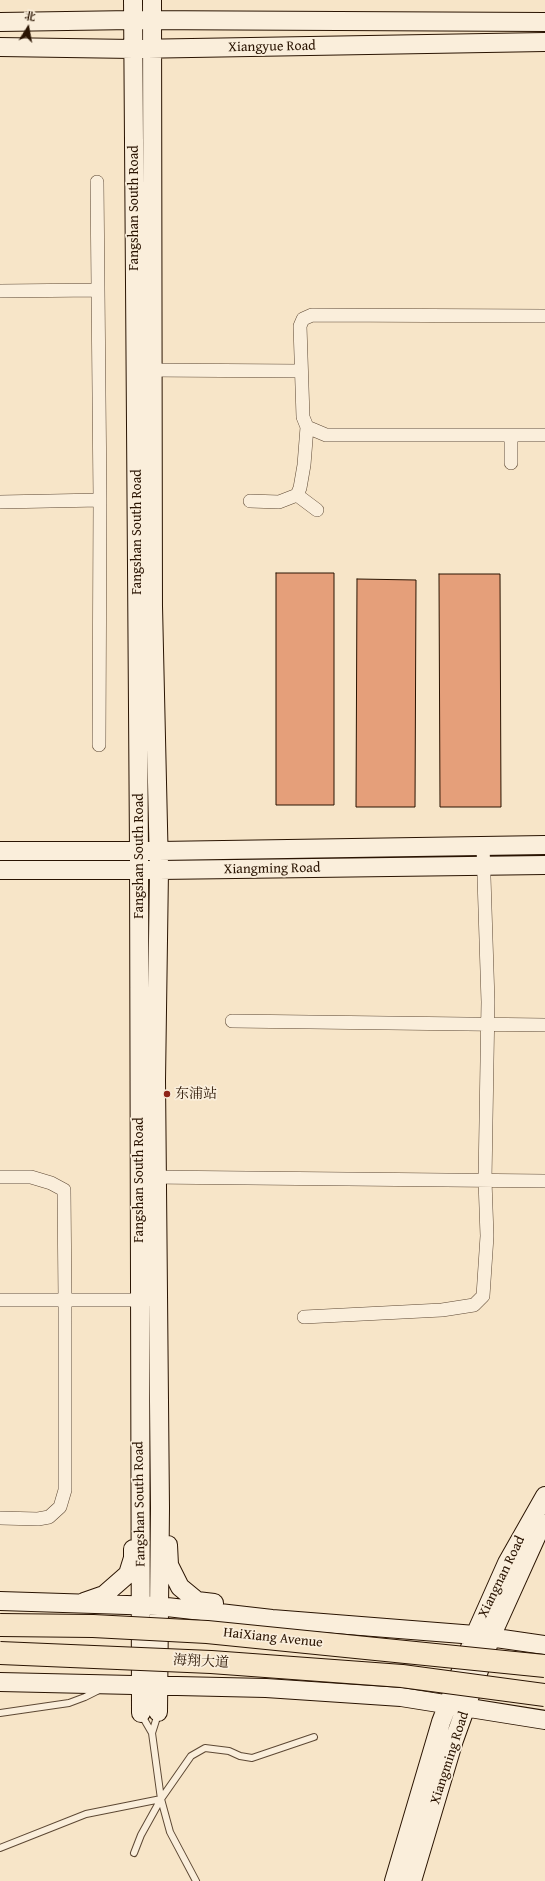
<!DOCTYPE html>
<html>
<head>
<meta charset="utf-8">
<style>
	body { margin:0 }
	#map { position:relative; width:545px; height:1881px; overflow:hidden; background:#f7e5c8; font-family:"Gentium Book Plus","Noto Serif SC",serif }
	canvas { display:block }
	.north { position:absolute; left:8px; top:8px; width:40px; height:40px; -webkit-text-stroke:3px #faeedb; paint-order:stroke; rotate:11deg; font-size:11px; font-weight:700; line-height:16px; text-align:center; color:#2a1402 }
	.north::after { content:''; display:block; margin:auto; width:14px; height:18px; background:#2a1402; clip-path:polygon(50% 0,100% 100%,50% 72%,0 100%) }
</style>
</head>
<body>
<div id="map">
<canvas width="545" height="1881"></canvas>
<div class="north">北</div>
</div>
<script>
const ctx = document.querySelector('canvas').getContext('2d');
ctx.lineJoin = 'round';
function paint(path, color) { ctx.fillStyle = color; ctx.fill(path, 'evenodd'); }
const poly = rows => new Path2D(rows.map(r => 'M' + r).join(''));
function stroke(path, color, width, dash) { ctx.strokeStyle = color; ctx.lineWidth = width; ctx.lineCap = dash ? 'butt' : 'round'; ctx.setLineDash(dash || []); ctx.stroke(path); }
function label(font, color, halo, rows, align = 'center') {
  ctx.font = font + ' "Gentium Book Plus","Noto Serif SC",serif'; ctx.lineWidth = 3.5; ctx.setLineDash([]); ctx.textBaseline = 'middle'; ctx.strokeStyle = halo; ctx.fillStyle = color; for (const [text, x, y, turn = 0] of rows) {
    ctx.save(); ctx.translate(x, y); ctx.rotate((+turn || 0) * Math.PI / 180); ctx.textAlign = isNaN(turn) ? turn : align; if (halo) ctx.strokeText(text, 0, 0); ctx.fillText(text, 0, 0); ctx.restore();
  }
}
const building = poly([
	[276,573,334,573,334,805,276,805,276,573],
	[439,574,500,574,501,807,440,807,439,574],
	[357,579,416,580,415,807,356,807,357,579]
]);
const lane = poly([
	[0,1713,69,1703,85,1697,99,1690],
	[141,1714,152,1733],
	[158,1714,152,1733,161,1799,170,1832,196,1881],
	[0,1848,86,1814,161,1799],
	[134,1853,141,1835,161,1799,191,1756,205,1748,229,1751,240,1756,252,1758,314,1737]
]);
const street = poly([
	[97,182,100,500,99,745],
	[0,291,98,290],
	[545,316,312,315,303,319,300,326,303,417,307,427,326,435,545,435],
	[145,370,301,371],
	[511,435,511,463],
	[297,495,317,510],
	[250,501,279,502,297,495,300,488,304,465,307,427],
	[0,502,100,500],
	[232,1021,545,1025],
	[0,1177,31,1177,51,1183,64,1190,65,1300,65,1490,60,1507,49,1517,38,1519,0,1518],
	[149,1177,545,1181],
	[0,1300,147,1300],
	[304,1317,442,1310,474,1305,483,1296,487,1236,485,1180,488,1002,483,846]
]);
const secondary = poly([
	[133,0,139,851,141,1713],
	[152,0,153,606,159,870,156,1080,160,1508,158,1712],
	[0,22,133,20,545,22],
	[0,47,133,49,545,42],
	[0,851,159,851,545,845],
	[0,870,159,870,545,865],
	[168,1545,169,1565,180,1587,197,1601,214,1603],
	[0,1601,158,1606,272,1619,475,1635,545,1645],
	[84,1602,104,1595,128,1574,133,1558,133,1549],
	[0,1682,266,1688,401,1697,545,1720],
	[394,1881,441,1722,475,1635,507,1563,545,1496],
	[412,1881,454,1740,491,1637,538,1533,545,1524]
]);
const highwayBridge = poly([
	[0,1625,93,1626,207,1632,545,1666],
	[0,1653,211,1662,402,1676,545,1695]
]);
const markers = [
	[167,1094,4,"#8f2418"]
];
const streetNames = [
	["Xiangyue Road",272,47,-1],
	["Fangshan South Road",134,208,-90],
	["Fangshan South Road",137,532,-90],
	["Fangshan South Road",139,856,-90],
	["Xiangming Road",272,869,-1],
	["Fangshan South Road",139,1180,-90],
	["Fangshan South Road",140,1504,-91],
	["Xiangnan Road",502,1577,-64],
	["HaiXiang Avenue",273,1638,6],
	["海翔大道",201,1662,3],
	["Xiangming Road",450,1758,-72]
];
const poiNames = [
	["东浦站",175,1094]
];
paint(building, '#e59f7a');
stroke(building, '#2a1402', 1);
stroke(lane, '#5d4834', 8);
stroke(street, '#5d4834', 14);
stroke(secondary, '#2a1402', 20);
stroke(lane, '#faeedb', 6);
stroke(street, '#faeedb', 13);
stroke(secondary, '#faeedb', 18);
stroke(highwayBridge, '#2a1402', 24, []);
stroke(highwayBridge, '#f7e5c8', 22);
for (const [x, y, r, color] of markers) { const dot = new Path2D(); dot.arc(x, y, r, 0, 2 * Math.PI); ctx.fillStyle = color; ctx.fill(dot); stroke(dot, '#faeedb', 1.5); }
label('14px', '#2a1402', '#faeedb', streetNames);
label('14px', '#2a1402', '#faeedb', poiNames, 'left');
</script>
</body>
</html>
